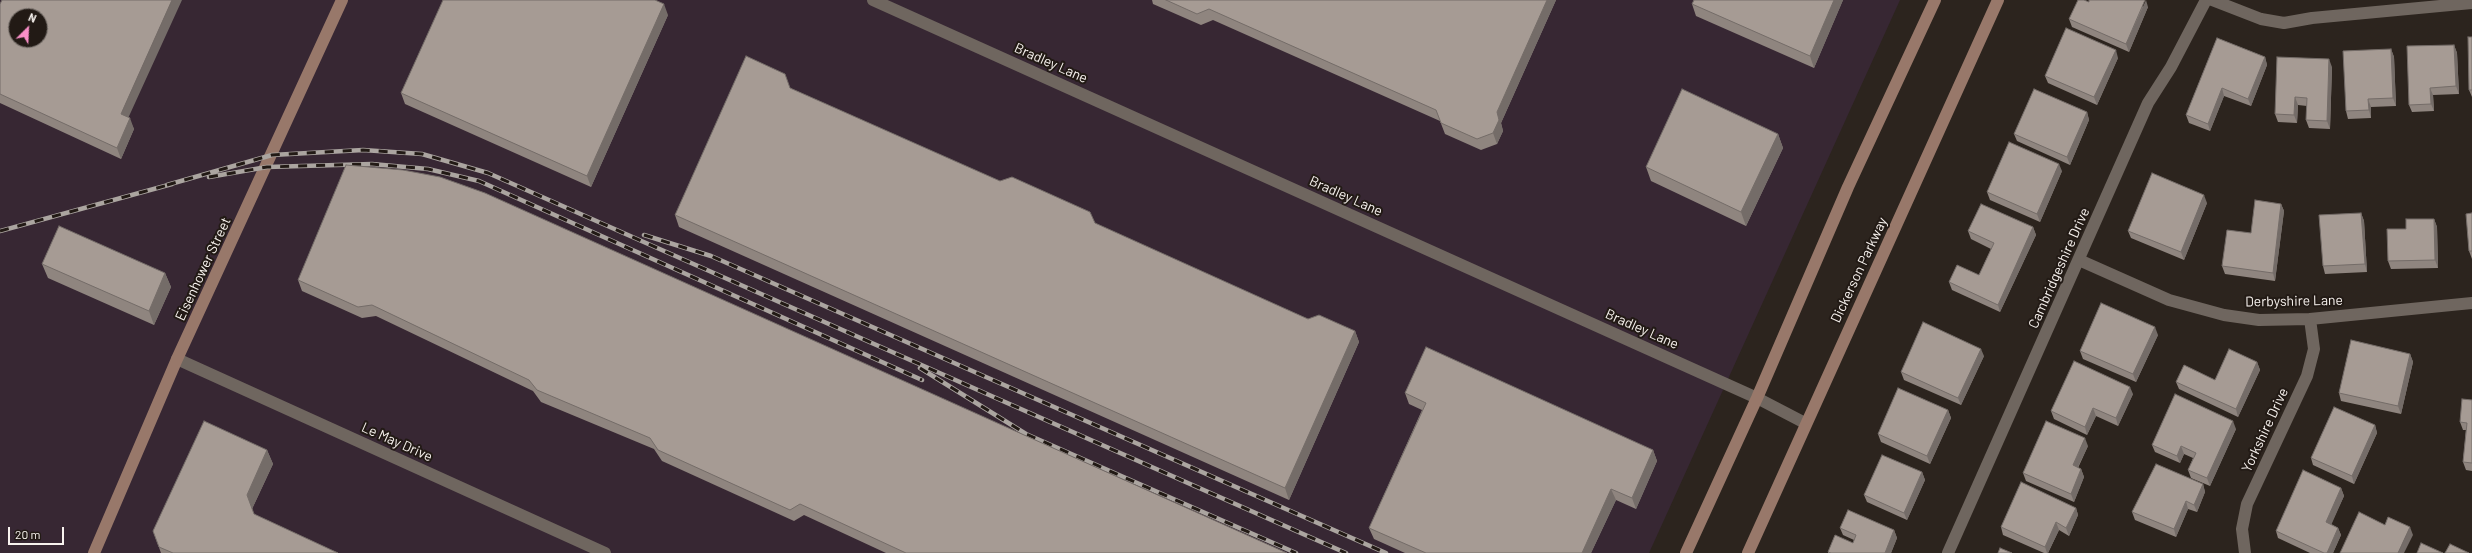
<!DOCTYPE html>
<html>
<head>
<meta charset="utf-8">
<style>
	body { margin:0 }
	#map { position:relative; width:2472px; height:553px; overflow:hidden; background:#2c241e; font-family:Barlow,sans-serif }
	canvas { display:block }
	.north { position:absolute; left:8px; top:8px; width:40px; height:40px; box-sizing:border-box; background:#221a15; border:1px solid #78716c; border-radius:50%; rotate:24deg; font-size:11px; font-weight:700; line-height:16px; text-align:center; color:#f8f3ef }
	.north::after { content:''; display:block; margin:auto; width:14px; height:18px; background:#fa8fc8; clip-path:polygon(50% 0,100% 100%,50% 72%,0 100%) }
	.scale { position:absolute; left:8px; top:527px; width:56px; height:18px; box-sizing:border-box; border:2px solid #f8f3ef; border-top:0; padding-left:5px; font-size:12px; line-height:14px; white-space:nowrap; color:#f8f3ef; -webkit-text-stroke:3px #221a15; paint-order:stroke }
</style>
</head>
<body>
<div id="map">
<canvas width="2472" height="553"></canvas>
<div class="north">N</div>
<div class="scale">20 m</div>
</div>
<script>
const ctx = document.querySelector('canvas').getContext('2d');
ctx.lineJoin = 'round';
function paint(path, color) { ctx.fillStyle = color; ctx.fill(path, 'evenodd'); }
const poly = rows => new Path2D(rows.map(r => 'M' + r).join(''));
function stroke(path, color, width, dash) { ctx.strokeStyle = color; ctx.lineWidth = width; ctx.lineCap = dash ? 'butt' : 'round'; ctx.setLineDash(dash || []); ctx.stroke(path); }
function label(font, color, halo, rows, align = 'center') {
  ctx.font = font + ' Barlow,sans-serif'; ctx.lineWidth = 4; ctx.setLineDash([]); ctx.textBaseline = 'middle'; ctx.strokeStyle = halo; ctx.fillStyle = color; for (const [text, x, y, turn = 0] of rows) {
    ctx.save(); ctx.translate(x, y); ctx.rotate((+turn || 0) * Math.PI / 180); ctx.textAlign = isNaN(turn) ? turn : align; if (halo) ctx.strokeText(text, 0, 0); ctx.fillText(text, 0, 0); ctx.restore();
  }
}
const industrial = poly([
	[0,0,1900,0,1649,553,0,553],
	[16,16,40,16,40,40,16,40]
]);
const street = poly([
	[873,0,1757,398,1805,423],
	[2212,0,2261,19,2284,23,2312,18,2472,3],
	[2079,260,2169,300,2224,315,2259,320,2310,319,2472,303],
	[177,359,605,553],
	[1948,553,2148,103,2171,67,2206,0],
	[2245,553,2242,529,2247,504,2307,376,2314,349,2310,319]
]);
const secondary = poly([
	[94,553,177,359,342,0],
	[1686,553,1757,398,1848,187,1935,0],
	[1748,553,1998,0]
]);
const rail = poly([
	[209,177,267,167,372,164,428,169,479,181,922,380],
	[167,185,272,155,363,150,422,154,488,173,1346,553],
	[0,231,172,184],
	[644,235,711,256,1386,553],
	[920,368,1026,434,1296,553]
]);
const wall = poly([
	[1152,0,1556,0,1501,123,1503,131,1497,144,1481,150,1445,134,1440,121,1213,20,1201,25,1153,4],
	[1843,0,1814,68,1696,16,1692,4],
	[2089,2,2148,7,2129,52,2072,27,2069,19],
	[0,4,128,117,134,129,121,159,0,103],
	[668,15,591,187,405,104,401,93],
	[2472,37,2472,97,2469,90],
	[2217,38,2265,57,2267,65,2251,106,2224,96,2210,131,2189,123,2186,115],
	[2454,45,2457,53,2459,94,2433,95,2434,111,2412,112,2409,105],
	[2391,49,2394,57,2396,106,2371,107,2371,118,2348,119,2346,111],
	[2118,58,2097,105,2048,83,2045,76],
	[2332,67,2330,129,2309,128,2306,120,2307,106,2298,105,2297,123,2278,122,2275,114],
	[790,88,1308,319,1355,331,1359,342,1289,500,679,227,675,215],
	[2087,112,2089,120,2070,165,2017,141,2014,134],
	[1778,134,1783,148,1746,226,1651,181,1646,167],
	[2062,171,2040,222,1990,200,1987,192],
	[2207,203,2184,260,2131,238,2128,231],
	[2281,204,2284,211,2275,281,2225,274,2222,266,2251,233],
	[2361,213,2364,221,2367,272,2325,274,2323,266],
	[2472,213,2472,259,2469,251],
	[2434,219,2437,227,2438,268,2391,269,2388,261,2406,229],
	[2033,227,2036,235,2000,312,1952,290,1949,282,1979,275,1991,249,1971,239,1968,231],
	[42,264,165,273,171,287,154,325,48,278],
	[298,280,1287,553,886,553,804,515,794,521,662,461,654,449,541,402,533,391,376,316,362,318,302,291],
	[2158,335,2136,382,2083,359,2080,351],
	[2410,354,2413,362,2401,414,2341,401,2339,393],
	[1984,356,1961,405,1904,380,1901,372],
	[2257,362,2260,370,2238,417,2179,389,2176,382,2215,380],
	[1405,393,1653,450,1657,461,1636,509,1616,500,1591,553,1405,553,1374,539,1369,528,1422,410,1409,404],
	[2133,394,2118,426,2096,416,2087,435,2054,419,2051,411],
	[2472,400,2472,471,2466,470,2463,462,2466,430,2463,430,2460,422],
	[1948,410,1951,418,1930,464,1881,442,1878,434],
	[2375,425,2377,433,2354,484,2313,465,2311,458],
	[2236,429,2210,486,2191,478,2188,470,2193,458,2184,454,2180,463,2155,452,2152,445],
	[2088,446,2078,468,2081,469,2084,477,2074,502,2026,481,2023,473],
	[267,450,273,464,252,509,254,514,338,553,161,553,153,531],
	[1922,472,1925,480,1907,520,1867,502,1864,495],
	[2203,484,2205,492,2197,512,2188,509,2176,537,2135,520,2132,512],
	[2341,488,2344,496,2331,524,2338,528,2341,535,2333,553,2310,553,2278,538,2276,531],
	[2076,508,2078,515,2069,536,2059,530,2048,553,2044,553,2003,535,2001,527],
	[1840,528,1894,530,1897,538,1891,553,1828,553,1828,552,1853,543,1854,540,1843,535]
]);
const shadedWall = poly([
	[172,0,182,0,125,125,121,114],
	[1547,0,1556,0,1501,123,1503,131,1497,144,1493,133,1497,112],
	[1834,0,1843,0,1814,68,1810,56],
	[2146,0,2148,7,2129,52,2126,44],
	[664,4,668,15,591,187,587,176],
	[2454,45,2457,53,2459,94,2456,86],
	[2391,49,2394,57,2396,106,2393,98],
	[2116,50,2118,58,2097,105,2094,97],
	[2265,57,2267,65,2251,106,2248,99],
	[2329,59,2332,67,2330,129,2327,121],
	[2222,88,2224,96,2210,131,2208,124],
	[2430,88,2433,95,2434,111,2431,104],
	[2295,97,2298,105,2297,123,2294,115],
	[2368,99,2371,107,2371,118,2369,110],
	[2087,112,2089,120,2070,165,2067,157],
	[130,118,134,129,121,159,117,148],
	[1778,134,1783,148,1746,226,1741,212],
	[2059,164,2062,171,2040,222,2037,214],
	[2204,195,2207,203,2184,260,2181,252],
	[2281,204,2284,211,2275,281,2273,273],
	[2361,213,2364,221,2367,272,2365,264],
	[2434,219,2437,227,2438,268,2435,260],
	[2033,227,2036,235,2000,312,1998,305],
	[165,273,171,287,154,325,149,311],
	[2155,327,2158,335,2136,382,2133,374],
	[1355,331,1359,342,1289,500,1285,488],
	[1981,349,1984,356,1961,405,1958,398],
	[2410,354,2413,362,2401,414,2398,406],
	[2257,362,2260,370,2238,417,2236,409],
	[2130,387,2133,394,2118,426,2116,418],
	[2093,408,2096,416,2087,435,2085,427],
	[1948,410,1951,418,1930,464,1927,456],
	[2233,421,2236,429,2210,486,2207,478],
	[2375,425,2377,433,2354,484,2352,476],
	[2085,438,2088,446,2075,473,2073,465],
	[2181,446,2184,454,2180,463,2177,456],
	[267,450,273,464,252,509,247,495],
	[1653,450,1657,461,1636,509,1632,498],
	[2081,469,2084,477,2074,502,2071,494],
	[1922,472,1925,480,1907,520,1904,513],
	[2203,484,2205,492,2197,512,2194,505],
	[2341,488,2344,496,2329,530,2326,522],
	[1611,489,1616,500,1591,553,1582,553],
	[2186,501,2188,509,2176,537,2174,529],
	[2076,508,2078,515,2069,536,2066,528],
	[2056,522,2059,530,2048,553,2047,553,2045,547],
	[2410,527,2413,535,2404,553,2398,553],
	[2338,528,2341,535,2333,553,2327,553],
	[1894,530,1897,538,1891,553,1885,553]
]);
const building = poly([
	[2,0,172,0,121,114,130,118,117,148,0,94,0,4,2,0],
	[16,16,40,16,40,40,16,40,16,16],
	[443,0,655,0,664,4,587,176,401,93,443,0],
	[1166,0,1547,0,1497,112,1499,120,1493,133,1477,139,1441,123,1436,110,1209,9,1197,14,1166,0],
	[1694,0,1834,0,1810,56,1692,4,1694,0],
	[2078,0,2084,0,2089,2,2089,0,2145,0,2126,44,2069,19,2078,0],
	[2066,28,2116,50,2094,97,2045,76,2066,28],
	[2468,37,2472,37,2472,90,2469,90,2468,37],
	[2217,38,2265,57,2248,99,2222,88,2208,124,2186,115,2217,38],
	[2454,45,2456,86,2430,88,2431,104,2409,105,2407,46,2454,45],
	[2391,49,2393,98,2368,99,2369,110,2346,111,2343,51,2391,49],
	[746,56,785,74,790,88,1000,181,1012,177,1090,212,1095,223,1308,319,1319,315,1355,331,1285,488,675,215,746,56],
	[2277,57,2329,59,2327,121,2306,120,2307,98,2295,97,2294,115,2275,114,2277,57],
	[1682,89,1778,134,1741,212,1646,167,1682,89],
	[2034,89,2087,112,2067,157,2014,134,2034,89],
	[2009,142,2059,164,2037,214,1987,192,2009,142],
	[346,165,403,170,440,177,485,193,1287,553,906,553,800,504,790,510,658,450,650,438,537,390,529,380,372,305,358,307,298,280,346,165],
	[2152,173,2204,195,2181,252,2128,231,2152,173],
	[2255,200,2281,204,2273,273,2222,266,2227,230,2251,233,2255,200],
	[1981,204,2033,227,1998,305,1949,282,1957,265,1979,275,1994,243,1968,231,1981,204],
	[2361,213,2365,264,2323,266,2319,215,2361,213],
	[2472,213,2472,251,2469,251,2466,214,2472,213],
	[2406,219,2434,219,2435,260,2388,261,2387,229,2406,229,2406,219],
	[59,226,165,273,149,311,42,264,59,226],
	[2101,303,2155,327,2133,374,2080,351,2101,303],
	[1923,322,1981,349,1958,398,1901,372,1923,322],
	[2351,340,2410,354,2398,406,2339,393,2351,340],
	[1426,347,1653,450,1632,498,1611,489,1582,553,1426,553,1369,528,1426,403,1405,393,1426,347],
	[2229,349,2257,362,2236,409,2176,382,2184,365,2215,380,2229,349],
	[2074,361,2130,387,2116,418,2093,408,2085,427,2051,411,2074,361],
	[1898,388,1948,410,1927,456,1878,434,1898,388],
	[2175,394,2233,421,2207,478,2188,470,2196,453,2181,446,2177,456,2152,445,2175,394],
	[2462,399,2472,400,2472,463,2463,462,2467,423,2460,422,2462,399],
	[2334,407,2375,425,2352,476,2311,458,2334,407],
	[204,421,267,450,247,495,254,514,338,553,173,553,159,547,153,531,204,421],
	[2046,421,2085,438,2073,465,2081,469,2071,494,2023,473,2046,421],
	[1882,455,1922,472,1904,513,1864,495,1882,455],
	[2156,464,2203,484,2194,505,2186,501,2174,529,2132,512,2156,464],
	[2303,470,2341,488,2326,522,2338,528,2327,553,2324,553,2276,531,2303,470],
	[2021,482,2076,508,2066,528,2056,522,2045,547,2001,527,2021,482],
	[1848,510,1894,530,1885,553,1831,553,1828,552,1835,535,1853,543,1856,535,1840,528,1848,510],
	[2359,512,2385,525,2388,517,2410,527,2398,553,2340,553,2359,512],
	[2421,543,2443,553,2417,553,2421,543],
	[2450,544,2469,553,2445,553,2450,544],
	[2000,548,2012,553,1998,553,2000,548]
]);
const streetNames = [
	["Bradley Lane",1051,63,24],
	["Bradley Lane",1346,196,24],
	["Cambridgeshire Drive",2059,268,-66],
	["Eisenhower Street",203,269,-65],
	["Dickerson Parkway",1859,270,-65],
	["Derbyshire Lane",2294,301,-1],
	["Bradley Lane",1642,329,24],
	["Yorkshire Drive",2265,430,-65],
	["Le May Drive",397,442,24]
];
paint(industrial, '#372733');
stroke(street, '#6f665f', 12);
stroke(secondary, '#98786a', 12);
stroke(rail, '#aba5a0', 4.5);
stroke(rail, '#221a15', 3, [9]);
paint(wall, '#8f857f');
paint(shadedWall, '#746c68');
paint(building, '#a69b94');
stroke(building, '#746c68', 1);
label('14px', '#f8f3ef', '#221a15', streetNames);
</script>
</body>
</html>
